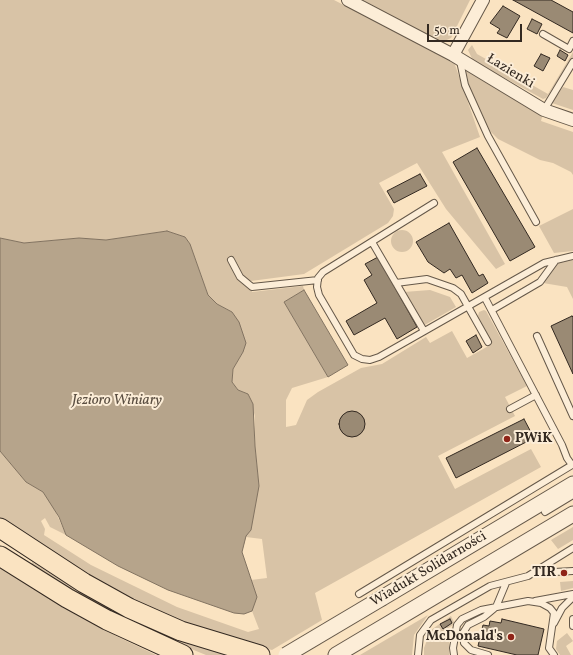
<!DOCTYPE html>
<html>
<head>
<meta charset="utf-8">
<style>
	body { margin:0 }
	#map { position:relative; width:573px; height:655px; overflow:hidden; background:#fae3c1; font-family:Vollkorn,serif }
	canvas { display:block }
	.scale { position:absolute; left:427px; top:24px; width:95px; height:18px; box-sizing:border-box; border:2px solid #332921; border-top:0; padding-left:5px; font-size:12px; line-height:14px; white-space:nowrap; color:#332921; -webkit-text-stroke:3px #fcedd7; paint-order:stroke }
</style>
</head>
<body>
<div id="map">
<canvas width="573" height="655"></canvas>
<div class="scale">50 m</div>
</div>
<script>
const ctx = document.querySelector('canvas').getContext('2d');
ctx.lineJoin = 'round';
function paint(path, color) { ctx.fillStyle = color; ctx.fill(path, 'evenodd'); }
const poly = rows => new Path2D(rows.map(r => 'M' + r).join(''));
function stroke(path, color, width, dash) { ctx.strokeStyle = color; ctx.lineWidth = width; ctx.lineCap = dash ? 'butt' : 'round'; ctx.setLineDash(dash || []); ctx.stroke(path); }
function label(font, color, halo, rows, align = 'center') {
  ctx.font = font + ' Vollkorn,serif'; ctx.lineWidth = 4; ctx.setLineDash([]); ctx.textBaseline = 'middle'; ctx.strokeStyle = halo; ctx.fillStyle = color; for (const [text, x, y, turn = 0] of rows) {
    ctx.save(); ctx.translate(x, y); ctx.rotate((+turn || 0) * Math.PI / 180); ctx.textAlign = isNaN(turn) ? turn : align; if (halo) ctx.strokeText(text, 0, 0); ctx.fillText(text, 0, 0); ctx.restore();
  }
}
const green = poly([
	[0,0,334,0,454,62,480,137,442,152,505,264,496,269,446,209,417,163,379,183,394,209,393,216,388,223,304,274,251,281,252,292,303,286,304,290,284,302,328,377,292,388,286,400,286,427,296,425,307,400,318,392,361,368,382,364,426,337,430,343,452,331,467,358,492,344,478,316,479,312,484,310,486,311,527,386,505,397,515,416,438,456,455,489,531,449,541,467,315,593,322,620,272,650,212,633,129,600,0,523,0,451,26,482,43,492,53,506,66,535,50,527,45,518,41,521,45,529,44,535,91,565,177,607,248,632,259,629,252,611,244,614,164,588,259,486,255,446,255,416,248,394,238,390,232,382,233,369,243,352,232,312,217,304,208,295,190,244,185,237,167,231,106,240,79,238,24,243,0,238],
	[246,537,262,539,267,578,251,580,242,552],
	[355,0,470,0,451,38,440,43],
	[472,45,477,54,548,94,573,52,573,57,546,98,543,99,501,76,499,80,475,65,468,50],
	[465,67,543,113,541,121,573,132,573,175,571,172,553,163,540,160,498,139,490,131,469,86],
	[563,87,573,90,573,110,552,103],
	[573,209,573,251,554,253,539,226],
	'391 241a11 11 0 1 1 22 0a11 11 0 1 1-22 0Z',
	[566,260,573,260,573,299,567,287,543,283,557,263],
	[430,290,450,297,456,307,423,326,404,292],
	[573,527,573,540,558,549,551,540],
	[32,562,89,597,137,622,181,641,226,655,206,655,169,640,75,594,31,566],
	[0,568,116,636,156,655,0,655],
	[573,581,573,588,561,591,560,582],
	[428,615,414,635,412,655,360,655],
	[451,616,454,622,453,625,443,631,449,639,449,655,424,655,424,648,431,630],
	[567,633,573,641,566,646,571,655,560,655,556,649,557,641]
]);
const water = poly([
	[167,231,185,237,190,244,208,295,217,304,232,312,239,322,246,343,243,352,233,369,232,382,238,390,248,394,253,404,255,446,259,486,251,530,246,536,242,552,257,597,252,611,244,614,234,613,168,590,118,566,66,535,59,517,43,492,26,482,0,451,0,238,24,243,79,238,106,240,167,231],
	[304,290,348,365,328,377,284,302,304,290]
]);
const building = poly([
	[513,0,551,0,573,12,573,33,513,0],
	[503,6,520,16,507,38,497,33,500,29,490,23,503,6],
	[532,19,542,24,537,34,527,29,532,19],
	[560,50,568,55,565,61,557,56,560,50],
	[541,54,550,58,543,71,534,66,541,54],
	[477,148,535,247,510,261,453,162,477,148],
	[420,174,427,186,394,203,387,191,420,174],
	[449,223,479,276,483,274,488,283,472,293,462,275,456,278,450,269,444,273,428,262,416,242,449,223],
	[378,257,417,327,397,339,385,318,354,335,346,321,377,303,364,280,372,275,365,264,378,257],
	[572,316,573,317,573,374,551,326,572,316],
	[476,335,482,347,473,353,466,341,476,335],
	'339 424a13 13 0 1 1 26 0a13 13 0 1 1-26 0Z',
	[524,419,534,438,456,478,446,458,524,419],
	[450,619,452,623,443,629,440,624,450,619],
	[502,619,544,629,538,655,517,655,478,646,483,625,489,626,490,621,501,623,502,619]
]);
const service = poly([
	[543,34,569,49,573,41],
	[460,61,465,85,488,136,536,222],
	[544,110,573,62],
	[434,203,323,272,318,278,317,287,319,295,354,355,362,359,370,360,379,357,544,263,573,256],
	[372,242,424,331],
	[231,260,240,277,252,287,318,280],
	[396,283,427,279,453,288,461,294,488,342],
	[492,310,540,282,556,260],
	[537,336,573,416],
	[510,409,536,395],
	[545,512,573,495],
	[535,573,573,571],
	[359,594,572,465,567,458,562,445,485,298],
	[535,601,573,594],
	[573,619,573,626],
	[554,623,562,608,573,597],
	[418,655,420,635,431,620,490,586,528,576,573,548],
	[454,655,453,648,457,625,462,619,481,610,528,601,541,603,550,608,554,613,549,648,554,655],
	[488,655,471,650,464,643,463,633,468,625,484,617,496,607,506,583]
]);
const minor = poly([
	[348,0,453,55,544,110,573,120],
	[453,55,483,0]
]);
const tertiary = poly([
	[382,598,573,484],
	[336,655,573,514]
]);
const primary = poly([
	[0,528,84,583,129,608,181,631,260,655],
	[0,556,67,598,107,620,183,655]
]);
const tertiaryBridge = poly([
	[286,655,382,598]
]);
const markers = [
	[507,439,4,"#8f2418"],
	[564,573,4,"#8f2418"],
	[511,637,4,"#8f2418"]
];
const streetNames = [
	["Łazienki",510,72,31],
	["Wiadukt Solidarności",429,570,-31]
];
const poiNames = [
	["PWiK",515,439,"left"],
	["TIR",556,573],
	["McDonald's",503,637]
];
const waterNames = [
	["Jezioro Winiary",117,401]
];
paint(green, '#d8c3a6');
paint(water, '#b6a48b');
stroke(water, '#827361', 1);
paint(building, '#9a8a74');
stroke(building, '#332921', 1);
stroke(service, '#655849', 8);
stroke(minor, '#655849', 14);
stroke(tertiary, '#655849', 17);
stroke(primary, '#332921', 21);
stroke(service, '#fcedd7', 6);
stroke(minor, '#fcedd7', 12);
stroke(tertiary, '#fcedd7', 15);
stroke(primary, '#fae3c1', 19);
stroke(tertiaryBridge, '#655849', 17, []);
stroke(tertiaryBridge, '#fcedd7', 15);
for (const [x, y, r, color] of markers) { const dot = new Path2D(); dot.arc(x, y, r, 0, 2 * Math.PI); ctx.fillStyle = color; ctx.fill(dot); stroke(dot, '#fcedd7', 1.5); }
label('14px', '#332921', '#fcedd7', streetNames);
label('bold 14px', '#332921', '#fcedd7', poiNames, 'right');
label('italic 15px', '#5a4e41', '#fcedd7', waterNames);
</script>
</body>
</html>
